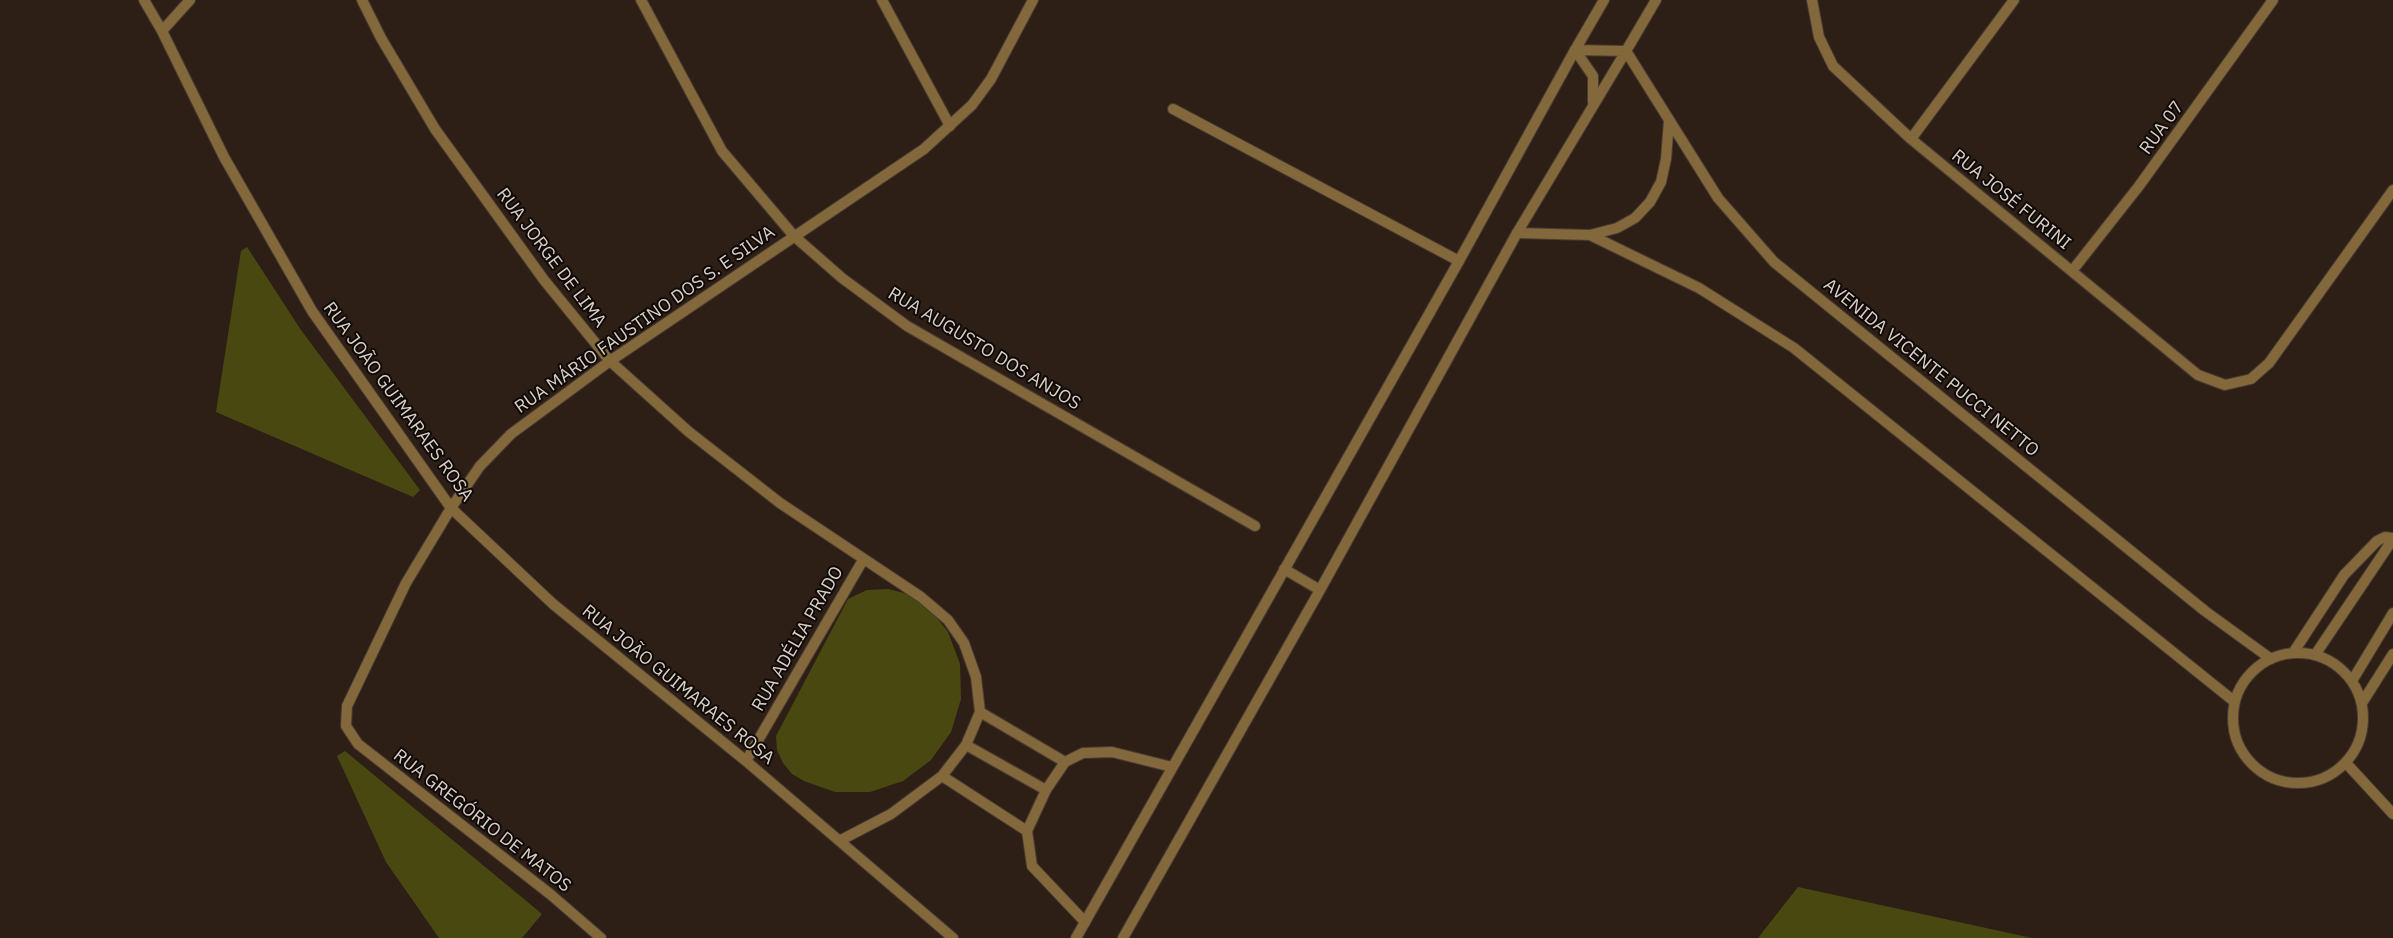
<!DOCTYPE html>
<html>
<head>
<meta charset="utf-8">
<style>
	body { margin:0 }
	canvas { display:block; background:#2d1f16 }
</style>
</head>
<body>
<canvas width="2393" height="938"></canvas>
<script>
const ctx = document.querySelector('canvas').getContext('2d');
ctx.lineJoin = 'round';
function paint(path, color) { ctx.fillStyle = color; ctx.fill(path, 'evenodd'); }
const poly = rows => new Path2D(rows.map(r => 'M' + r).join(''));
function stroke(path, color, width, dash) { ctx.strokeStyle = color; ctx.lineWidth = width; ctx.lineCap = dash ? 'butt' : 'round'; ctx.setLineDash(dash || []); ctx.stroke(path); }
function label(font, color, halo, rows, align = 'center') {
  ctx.font = font + ' "IBM Plex Sans",sans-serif'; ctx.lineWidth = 4; ctx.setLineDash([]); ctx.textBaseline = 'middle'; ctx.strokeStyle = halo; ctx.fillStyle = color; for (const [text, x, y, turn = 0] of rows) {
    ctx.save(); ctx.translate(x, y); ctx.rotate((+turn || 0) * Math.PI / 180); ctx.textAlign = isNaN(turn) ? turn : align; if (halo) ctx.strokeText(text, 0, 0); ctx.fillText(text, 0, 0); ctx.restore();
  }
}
const green = poly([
	[247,247,301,330,420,490,413,497,216,412,241,251],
	[888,589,908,594,926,604,948,632,960,664,961,699,951,732,931,760,903,781,870,792,835,792,804,781,792,774,783,763,777,750,776,736,848,599,867,590],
	[345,751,542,914,522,938,439,938,386,862,337,756],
	[1798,887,2032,938,1758,938]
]);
const service = poly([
	[1173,109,1459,261],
	[2293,653,2344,575,2377,541,2385,537,2393,538],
	[2362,703,2393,654]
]);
const minor = poly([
	[144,0,162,31,224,157,312,311,451,508,553,604,746,761,953,938],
	[362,0,381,38,435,129,544,280,610,361,689,432,780,503,921,597,948,620,964,643,976,677,980,712,966,745,942,776,891,814,841,840],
	[641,0,722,151,794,236,842,278,907,326,1255,526],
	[882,0,950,126],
	[1656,0,1626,51,1718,198,1774,262,2205,611,2271,659],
	[1812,0,1819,37,1833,66,1911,139,2198,375,2225,385,2251,379,2269,363,2393,190],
	[162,31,190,0],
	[1575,50,1604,0],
	[1911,139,2014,0],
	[1517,233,1590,235,1699,288,1794,348,2235,702],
	[1590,235,1617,228,1635,218,1650,202,1661,182,1666,159,1669,121],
	[2072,271,2139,186,2273,0],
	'2233 718a65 65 0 1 1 130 0a65 65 0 1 1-130 0Z',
	[2315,655,2393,539],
	[2352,681,2393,613],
	[980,712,1065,762],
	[966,745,1046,790],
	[746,761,863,560],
	[2346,763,2393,814],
	[942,776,1027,831],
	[1085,922,1032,866,1027,831,1046,790,1065,762,1083,753,1112,752,1172,767],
	[601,938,550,894,358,744,346,726,347,706,406,583,451,508,480,466,511,434,610,361,924,149,972,105,991,79,1033,0]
]);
const tertiary = poly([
	[1575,50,1593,76,1593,102],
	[1575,50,1626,51],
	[1284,569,1320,590],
	[1076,938,1459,261,1575,50],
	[1123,938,1320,590,1517,233,1626,51]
]);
const streetNames = [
	["RUA 07",2162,128,-54],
	["RUA JOSÉ FURINI",2011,200,39],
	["RUA JORGE DE LIMA",551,258,53],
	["RUA MÁRIO FAUSTINO DOS S. E SILVA",645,320,-35],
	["RUA AUGUSTO DOS ANJOS",984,349,31],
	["AVENIDA VICENTE PUCCI NETTO",1931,368,39],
	["RUA JOÃO GUIMARAES ROSA",398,402,54],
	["RUA ADÉLIA PRADO",798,639,-60],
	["RUA JOÃO GUIMARAES ROSA",678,685,39],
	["RUA GREGÓRIO DE MATOS",482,821,38]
];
paint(green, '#494811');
stroke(service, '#493b33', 12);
stroke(minor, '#493b33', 12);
stroke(tertiary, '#493b33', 12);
stroke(service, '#82683a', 10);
stroke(minor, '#82683a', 10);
stroke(tertiary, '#82683a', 10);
label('18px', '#d9cfca', '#100a07', streetNames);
</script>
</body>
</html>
